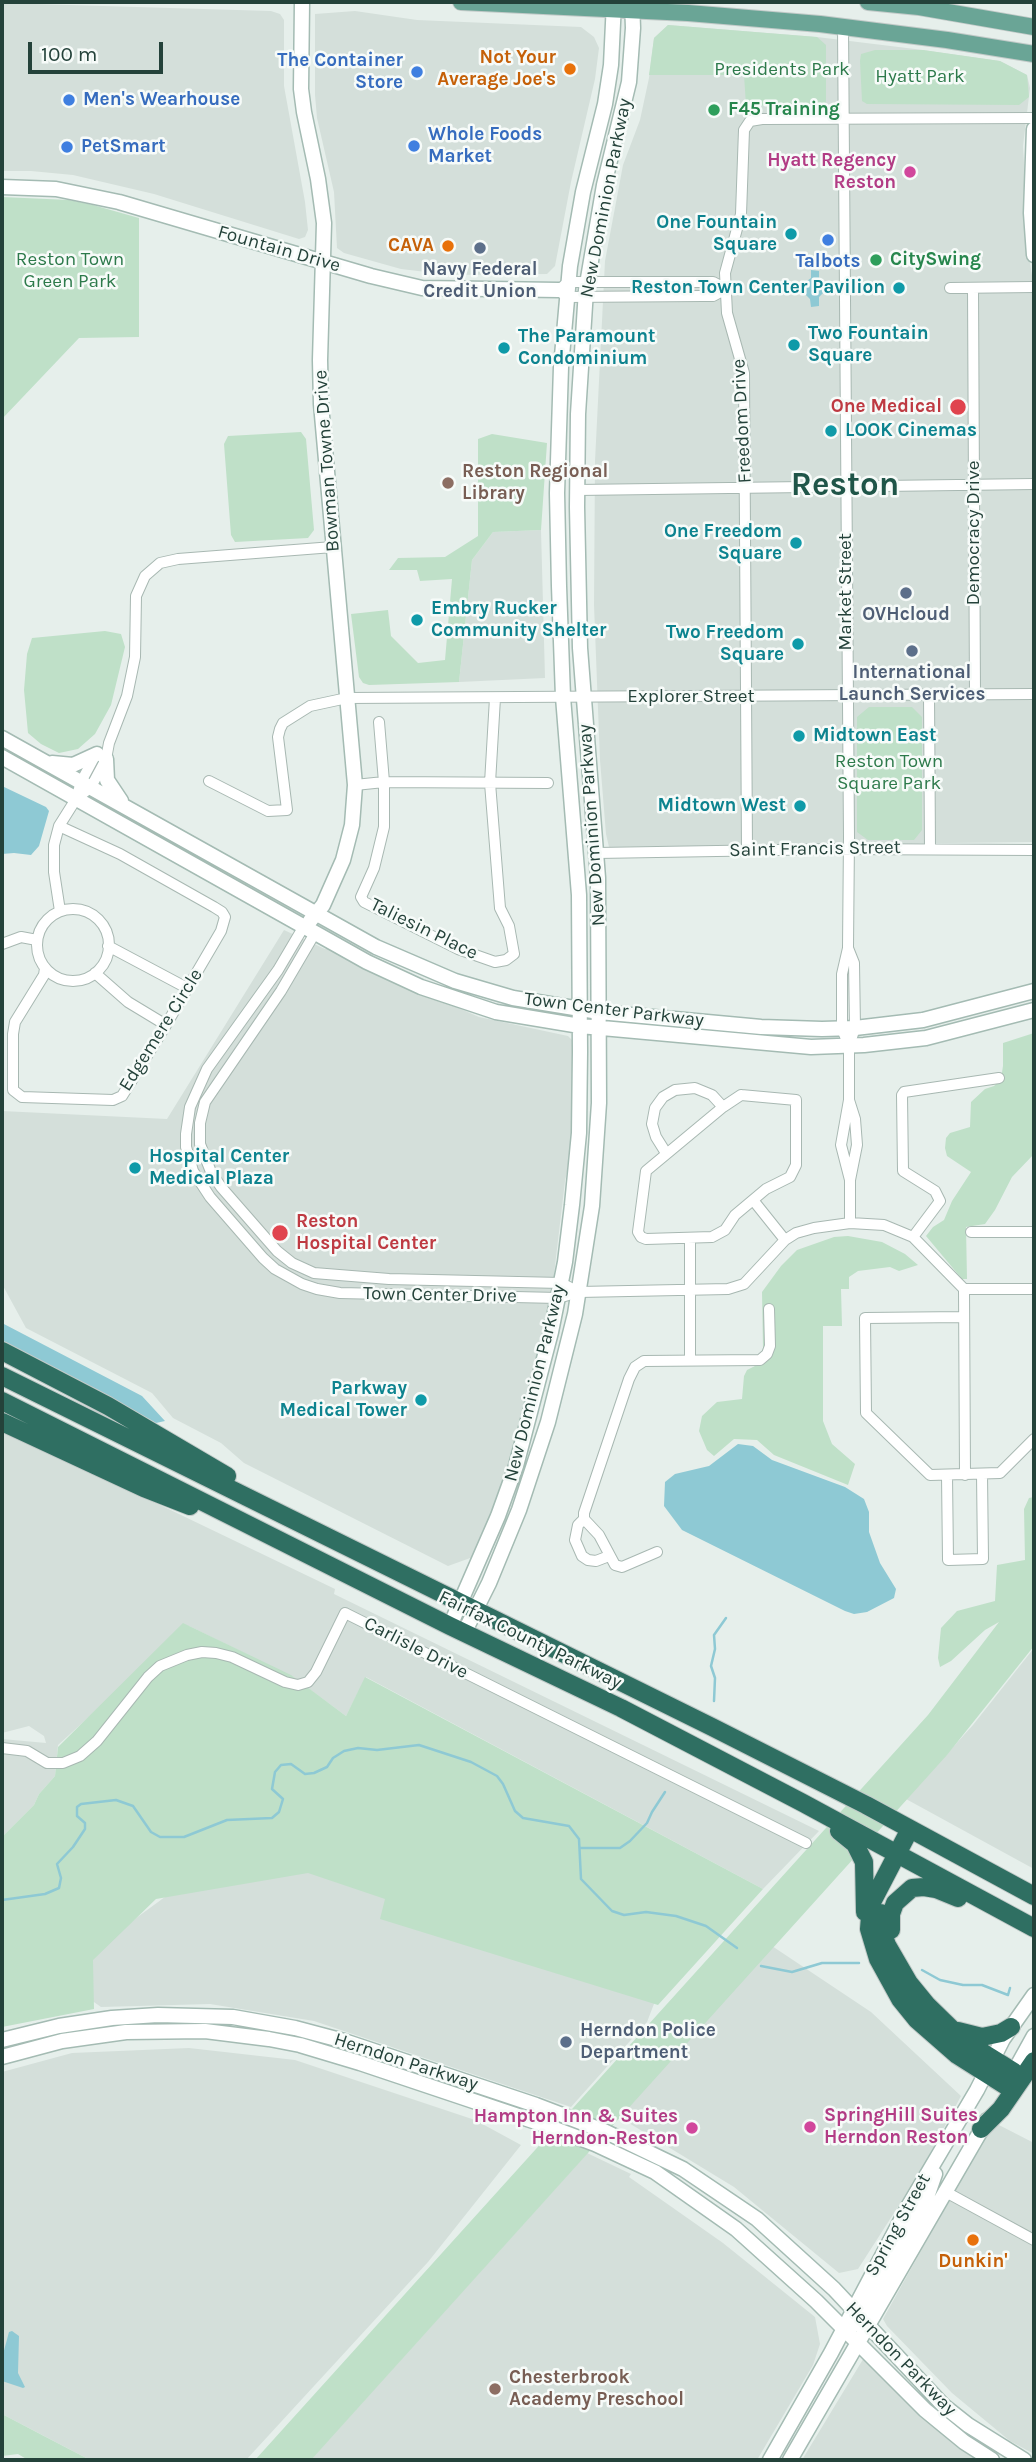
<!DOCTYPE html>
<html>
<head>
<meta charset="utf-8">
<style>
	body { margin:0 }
	#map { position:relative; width:1036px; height:2462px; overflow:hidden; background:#e6efeb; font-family:Karla,sans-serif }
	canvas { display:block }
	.frame { position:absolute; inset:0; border:4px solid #24423a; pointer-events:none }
	.scale { position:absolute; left:28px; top:42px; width:135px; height:32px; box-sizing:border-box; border:4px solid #24423a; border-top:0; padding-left:9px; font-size:21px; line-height:24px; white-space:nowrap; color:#24423a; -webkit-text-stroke:5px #f7fbf9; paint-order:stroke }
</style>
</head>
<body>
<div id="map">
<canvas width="1036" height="2462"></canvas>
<div class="frame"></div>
<div class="scale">100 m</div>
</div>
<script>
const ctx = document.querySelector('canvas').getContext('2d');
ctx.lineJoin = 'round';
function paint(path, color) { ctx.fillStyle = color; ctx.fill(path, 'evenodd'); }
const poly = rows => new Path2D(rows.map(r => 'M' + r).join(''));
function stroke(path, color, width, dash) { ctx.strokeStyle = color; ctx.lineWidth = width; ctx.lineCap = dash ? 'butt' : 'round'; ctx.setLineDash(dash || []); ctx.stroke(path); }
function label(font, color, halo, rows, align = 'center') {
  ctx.font = font + ' Karla,sans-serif'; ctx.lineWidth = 5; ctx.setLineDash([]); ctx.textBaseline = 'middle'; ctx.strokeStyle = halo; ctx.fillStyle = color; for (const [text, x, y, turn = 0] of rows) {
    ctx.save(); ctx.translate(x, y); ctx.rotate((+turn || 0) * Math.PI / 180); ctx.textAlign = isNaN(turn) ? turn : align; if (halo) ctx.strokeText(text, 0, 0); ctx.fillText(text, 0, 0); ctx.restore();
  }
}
const built = poly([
	[2,3,271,11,280,14,284,20,284,86,305,202,308,230,305,237,299,239,154,194,73,175,31,171,2,171],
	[355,11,417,20,581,27,594,37,599,48,595,79,571,182,555,266,547,274,452,275,401,269,344,253,337,248,334,192,317,118,315,95,315,14],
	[668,25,817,37,923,50,1000,61,1027,75,1030,88,1023,146,1030,263,1034,288,1034,842,609,847,606,834,600,760,594,605,595,461,605,261,623,165,640,120,649,78,654,38],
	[541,530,545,678,459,682,472,560,493,532],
	[284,930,325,949,332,947,381,974,479,1017,568,1036,573,1041,573,1144,565,1181,548,1325,503,1482,473,1557,448,1566,244,1463,221,1443,173,1418,152,1393,26,1328,2,1284,2,1111,167,1119],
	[2,1429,335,1589,334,1594,819,1831,763,1889,366,1677,346,1716,293,1677,189,1626,58,1745,55,1776,39,1794,34,1805,2,1837,2,1739,46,1743,44,1736,29,1726,2,1733],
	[1034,1648,1034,1869,906,1799,973,1725],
	[316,1869,662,1983,647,2022,571,2107,314,2021,210,2004,101,2007,57,1976,184,1883],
	[772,1946,871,2012,961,2096,919,2174,858,2269,839,2273,734,2187,619,2117],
	[189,2048,295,2060,475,2120,521,2145,428,2262,246,2460,90,2460,2,2414,2,2072,72,2053],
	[997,2124,1034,2143,1034,2454,1010,2441,952,2393,887,2326,883,2319,987,2132],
	[587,2153,631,2174,629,2177,723,2243,815,2317,820,2344,813,2365,757,2460,310,2460],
	[865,2356,958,2447,978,2460,802,2460]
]);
const green = poly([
	[668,25,817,37,826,45,826,104,810,107,746,105,744,75,649,75,654,38],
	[875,50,923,50,1000,61,1027,75,1029,97,1019,105,867,104,862,101,860,61,861,54],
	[2,197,69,200,93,205,139,218,139,337,79,338,2,419],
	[301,432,306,439,314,530,308,538,235,542,231,535,224,444,228,436],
	[492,434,547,443,541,530,493,532,472,560,459,682,369,685,363,683,359,677,351,614,388,610,391,636,418,663,445,660,452,579,420,581,417,570,389,570,398,558,445,557,478,536,478,439],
	[105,631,121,634,125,647,111,705,95,734,78,749,59,753,41,744,28,733,24,690,27,654,32,638],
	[869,707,912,707,922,717,922,830,914,840,868,840,857,832,857,717],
	[1034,1033,1034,1154,1012,1177,995,1210,985,1224,966,1227,967,1279,962,1279,926,1236,933,1227,944,1220,952,1201,971,1172,947,1156,945,1148,946,1138,950,1133,970,1127,971,1102,985,1089,994,1086,1001,1079,1003,1066,1003,1043],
	[848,1236,882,1242,905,1254,918,1265,899,1271,890,1267,858,1271,849,1277,849,1289,841,1289,842,1326,823,1326,823,1421,832,1444,855,1464,848,1485,774,1455,757,1440,734,1439,714,1456,707,1450,699,1431,702,1416,717,1402,742,1399,744,1376,747,1370,757,1365,763,1348,762,1292,781,1266,797,1250,834,1237],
	[1034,1497,1034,1646,947,1755,311,2460,255,2460,928,1715,999,1622,985,1630,951,1661,940,1667,938,1658,941,1628,957,1611,995,1601,997,1565,1025,1560,1024,1509,1029,1498],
	[183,1623,291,1675,346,1716,365,1677,763,1889,658,2005,380,1919,385,1899,308,1873,156,1899,93,1960,94,2009,2,2027,2,1837,34,1805,39,1794,55,1776,58,1747],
	[2,2414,42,2435,90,2460,28,2460,18,2454,2,2456]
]);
const water = poly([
	[811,270,819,271,819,279,828,288,819,297,819,306,811,307,810,299,803,292,803,284,811,278],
	[2,786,46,807,49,811,39,846,31,855,14,853,2,854],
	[2,1323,142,1396,165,1421,156,1423,96,1389,2,1345],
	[738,1444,753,1446,772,1460,845,1487,864,1499,869,1512,869,1532,880,1563,896,1589,894,1598,867,1612,854,1614,845,1611,682,1530,664,1506,665,1482,675,1474,709,1466],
	[12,2331,19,2336,18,2373,25,2387,23,2388,2,2381,2,2358,9,2332]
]);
const stream = poly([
	[714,1701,715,1678,711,1666,715,1649,714,1635,726,1618],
	[581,1848,620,1848,630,1841,647,1823,652,1812,665,1792],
	[2,1900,45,1894,59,1888,61,1878,57,1864,73,1847,85,1829,85,1823,77,1816,77,1807,81,1804,116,1800,133,1806,151,1832,160,1837,184,1837,227,1820,272,1818,279,1812,283,1799,272,1789,275,1772,281,1765,291,1764,305,1774,314,1773,327,1767,333,1758,344,1751,358,1748,377,1750,419,1745,471,1762,497,1776,503,1784,515,1811,523,1818,569,1826,579,1839,581,1879,612,1911,624,1915,646,1912,676,1916,706,1926,737,1948],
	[761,1966,792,1972,822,1963,859,1963],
	[922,1970,940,1980,963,1985,982,1985,1008,1995,1010,1988]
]);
const street = poly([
	[843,27,849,837,848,948,842,974,842,1029,849,1046],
	[568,282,713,282,726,289,713,296,703,296,566,297,559,290,568,282],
	[950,288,1034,287],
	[973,288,975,694],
	[577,490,1034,484],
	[929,694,930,849],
	[379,722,384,782,384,827,374,868,361,897,364,902,458,949,495,962,506,960,514,954,509,926,500,908,490,783,495,698],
	[209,781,268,811,287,810,278,737,280,729,283,723,310,706,347,698,1034,694],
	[355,785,384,782,548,783],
	[76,799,91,787,106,759,109,743,127,696,135,657,136,596,145,576,160,563,178,559,333,547],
	[747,850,744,373,727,313,725,273,741,214,744,130,750,121,762,119,1034,118],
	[597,853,837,849,1034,850],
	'37 945a36 36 0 1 1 72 0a36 36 0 1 1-72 0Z',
	[60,911,54,872,54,845,59,826,76,799,81,782,96,754],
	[304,926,278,970,207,1069,190,1107,186,1134,186,1147,193,1171,210,1197,263,1258,275,1269,302,1284,317,1289,340,1293,558,1298,579,1292,728,1289,744,1284,785,1240,796,1233,814,1228,850,1223,884,1225,913,1237,964,1289,1034,1289],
	[315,933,281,991,205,1102,200,1123,200,1144,211,1172,221,1187,277,1251,292,1263,314,1273,389,1279,561,1283,579,1292],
	[2,944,21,937,37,940],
	[108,946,187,988],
	[848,948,854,963,855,1028,849,1046,849,1100,841,1145,850,1180],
	[45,968,44,975,15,1022,13,1034,13,1090,22,1097,113,1100,122,1096,166,1025,221,931,225,917,222,912,214,907,120,854,59,826],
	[95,973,128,1002,166,1025],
	[741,1095,796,1100,796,1165,790,1177,766,1189,735,1215,725,1230,712,1237,646,1239,641,1237,638,1232,646,1171,723,1107,741,1095],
	[849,1100,855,1119,857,1145,850,1180,850,1223],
	[666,1153,656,1137,652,1124,655,1108,663,1097,675,1090,695,1088,712,1095,723,1107],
	[753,1200,785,1240],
	[971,1232,1034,1232],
	[913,1237,940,1201,935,1191,903,1171,902,1095,904,1092,999,1078],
	[690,1238,690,1360],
	[964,1289,965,1475],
	[964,1317,865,1318,866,1413,930,1475,1000,1473,1034,1439],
	[947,1475,948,1560,983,1559,982,1474],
	[584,1519,578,1525,575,1540,582,1556,588,1560,596,1561,609,1556],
	[657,1552,622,1567,615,1565,599,1535,584,1519,584,1513,629,1379,635,1367,644,1361,760,1360,767,1354,770,1346,769,1309],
	[2,1748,27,1751,47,1763,63,1763,80,1756,97,1741,148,1677,160,1666,187,1655,202,1652,216,1653,232,1657,285,1682,298,1685,308,1682,316,1672,345,1613,806,1843],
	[944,2191,1034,2240]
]);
const secondary = poly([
	[302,2,301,89,304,112,318,179,324,223,320,360,321,404,355,785,352,825,343,860,323,905,310,921],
	[1034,129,1031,213,1034,255],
	[2,187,56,189,119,202,371,276,422,288,559,290],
	[2,738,376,947,455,981,513,998,599,1012,761,1027,822,1029,855,1028,923,1020,1034,991],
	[2,757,367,962,421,987,496,1012,580,1026,811,1047,864,1045,926,1038,1034,1010],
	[106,759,107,780,121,801],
	[52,763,73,765,97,754],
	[450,1626,498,1516,516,1466,551,1332,565,1262,572,1205,579,1133,580,1052,579,895,563,697,559,586,557,493,561,367,570,266,583,192,605,104,611,65,614,2],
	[464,1633,489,1583,519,1510,548,1422,575,1314,592,1206,599,1103,598,878,580,648,577,507,578,414,586,290,604,185,629,82,633,28,632,2],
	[2,2040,59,2026,112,2018,158,2015,233,2017,295,2028,344,2041,536,2105,604,2131,683,2169,757,2219,834,2289,944,2406,968,2425,1024,2460],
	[2,2057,62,2041,126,2032,205,2031,269,2039,300,2045,360,2063,539,2123,595,2144,655,2172,736,2229,816,2301,925,2410,964,2442,992,2460],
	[1009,2081,1034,2036],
	[857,2324,926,2200,935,2174],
	[770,2460,831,2353,909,2205,977,2090,1003,2039,1034,1995],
	[790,2460,987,2120]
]);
const primary = poly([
	[461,2,688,13,820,24,947,40,1034,54],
	[868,2,919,7,1034,27]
]);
const highway = poly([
	[2,1351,108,1406,227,1476],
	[2,1376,712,1727,866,1805,1034,1896],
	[2,1401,450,1626,621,1708,803,1803,1034,1928],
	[2,1422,144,1488,190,1506],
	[910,1829,871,1904,869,1929,878,1959,900,1999,917,2020,957,2055,1006,2086],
	[839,1831,855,1844,864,1862,865,1912],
	[881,1913,881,1928,887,1945,909,1983,927,2005,964,2041,1014,2072],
	[891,1930,891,1914,895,1903,912,1888,924,1887,936,1889,958,1898],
	[958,2031,982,2037,1001,2033,1011,2027],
	[981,2129,1001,2109,1034,2061]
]);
const markers = [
	[570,69,7,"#e8710a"],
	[417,72,7,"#3f7fe0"],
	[69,100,7,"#3f7fe0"],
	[714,110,7,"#2e9e5b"],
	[414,146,7,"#3f7fe0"],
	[67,147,7,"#3f7fe0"],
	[910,172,7,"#d1479c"],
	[791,234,7,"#0f9aa8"],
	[828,240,7,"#3f7fe0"],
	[448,246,7,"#e8710a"],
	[480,248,7,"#5c6f8a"],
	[876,260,7,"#2e9e5b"],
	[899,288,7,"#0f9aa8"],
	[794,345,7,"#0f9aa8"],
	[504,348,7,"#0f9aa8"],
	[958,407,9,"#e0444e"],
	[831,431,7,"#0f9aa8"],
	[448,483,7,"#8d6e63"],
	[796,543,7,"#0f9aa8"],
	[906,593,7,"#5c6f8a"],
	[417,620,7,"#0f9aa8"],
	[798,644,7,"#0f9aa8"],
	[912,651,7,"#5c6f8a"],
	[799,736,7,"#0f9aa8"],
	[800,806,7,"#0f9aa8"],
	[135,1168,7,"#0f9aa8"],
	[280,1233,9,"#e0444e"],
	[421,1400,7,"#0f9aa8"],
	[566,2042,7,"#5c6f8a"],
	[810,2127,7,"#d1479c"],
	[692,2128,7,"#d1479c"],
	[973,2240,7,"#e8710a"],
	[495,2389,7,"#8d6e63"]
];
const foodNames = [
	["Not Your",556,58],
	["Average Joe's",556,80],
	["CAVA",434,246],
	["Dunkin'",973,2262,"center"]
];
const shopNames = [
	["The Container",403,61,"right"],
	["Store",403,83,"right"],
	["Men's Wearhouse",83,100],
	["Whole Foods",428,135],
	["Market",428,157],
	["PetSmart",81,147],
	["Talbots",828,262,"center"]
];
const parkNames = [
	["Presidents Park",782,70],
	["Hyatt Park",920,77],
	["Reston Town",70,260],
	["Green Park",70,282],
	["Reston Town",889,762],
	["Square Park",889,784]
];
const leisureNames = [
	["F45 Training",728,110],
	["CitySwing",890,260]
];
const hotelNames = [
	["Hyatt Regency",896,161],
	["Reston",896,183],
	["SpringHill Suites",824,2116,"left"],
	["Herndon Reston",824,2138,"left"],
	["Hampton Inn & Suites",678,2117],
	["Herndon-Reston",678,2139]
];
const streetNames = [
	["New Dominion Parkway",606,198,-79],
	["Fountain Drive",279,249,16],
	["Freedom Drive",742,421,-93],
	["Bowman Towne Drive",327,461,-94],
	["Democracy Drive",974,533,-90],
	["Market Street",846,592,-90],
	["Explorer Street",691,697],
	["New Dominion Parkway",592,825,-94],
	["Saint Francis Street",815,849,-1],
	["Taliesin Place",424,929,26],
	["Town Center Parkway",614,1010,7],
	["Edgemere Circle",161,1030,-58],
	["Town Center Drive",440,1295,1],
	["New Dominion Parkway",535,1383,-76],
	["Fairfax County Parkway",530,1640,26],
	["Carlisle Drive",416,1648,27],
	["Herndon Parkway",406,2062,18],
	["Spring Street",898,2225,-61],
	["Herndon Parkway",901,2359,46]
];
const cultureNames = [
	["One Fountain",777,223],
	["Square",777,245],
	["Reston Town Center Pavilion",885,288],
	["Two Fountain",808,334,"left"],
	["Square",808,356,"left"],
	["The Paramount",518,337,"left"],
	["Condominium",518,359,"left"],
	["LOOK Cinemas",845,431,"left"],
	["One Freedom",782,532],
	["Square",782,554],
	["Embry Rucker",431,609,"left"],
	["Community Shelter",431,631,"left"],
	["Two Freedom",784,633],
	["Square",784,655],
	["Midtown East",813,736,"left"],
	["Midtown West",786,806],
	["Hospital Center",149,1157,"left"],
	["Medical Plaza",149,1179,"left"],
	["Parkway",407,1389],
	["Medical Tower",407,1411]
];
const serviceNames = [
	["Navy Federal",480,270],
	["Credit Union",480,292],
	["OVHcloud",906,615],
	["International",912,673],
	["Launch Services",912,695],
	["Herndon Police",580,2031,"left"],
	["Department",580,2053,"left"]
];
const healthNames = [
	["One Medical",942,407],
	["Reston",296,1222,"left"],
	["Hospital Center",296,1244,"left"]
];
const educationNames = [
	["Reston Regional",462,472],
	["Library",462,494],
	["Chesterbrook",509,2378],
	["Academy Preschool",509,2400]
];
const townNames = [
	["Reston",845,486]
];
paint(built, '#d4dfda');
paint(green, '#bfe0c8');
paint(water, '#8ec9d4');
stroke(stream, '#8ec9d4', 2.5);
stroke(street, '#a8b8b2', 12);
stroke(secondary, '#a4bbb3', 17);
stroke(primary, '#c2cac8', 18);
stroke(highway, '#c2cac8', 20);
stroke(street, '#fff', 10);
stroke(secondary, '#fff', 14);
stroke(primary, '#6aa596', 16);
stroke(highway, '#2f6f62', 18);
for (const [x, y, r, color] of markers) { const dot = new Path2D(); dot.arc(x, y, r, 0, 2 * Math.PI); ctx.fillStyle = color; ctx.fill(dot); stroke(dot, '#f7fbf9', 2.5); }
label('bold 19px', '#c56008', '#f7fbf9', foodNames, 'right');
label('bold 19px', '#366cbe', '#f7fbf9', shopNames, 'left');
label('19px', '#2d7a4b', '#f7fbf9', parkNames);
label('bold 19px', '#27864d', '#f7fbf9', leisureNames, 'left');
label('bold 19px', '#b23c85', '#f7fbf9', hotelNames, 'right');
label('19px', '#24423a', '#f7fbf9', streetNames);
label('bold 19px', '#0d838f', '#f7fbf9', cultureNames, 'right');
label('bold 19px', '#4e5e75', '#f7fbf9', serviceNames);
label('bold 19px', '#be3a42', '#f7fbf9', healthNames, 'right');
label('bold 19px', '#785e54', '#f7fbf9', educationNames, 'left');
label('bold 33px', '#1f5548', '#f7fbf9', townNames);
</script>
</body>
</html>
